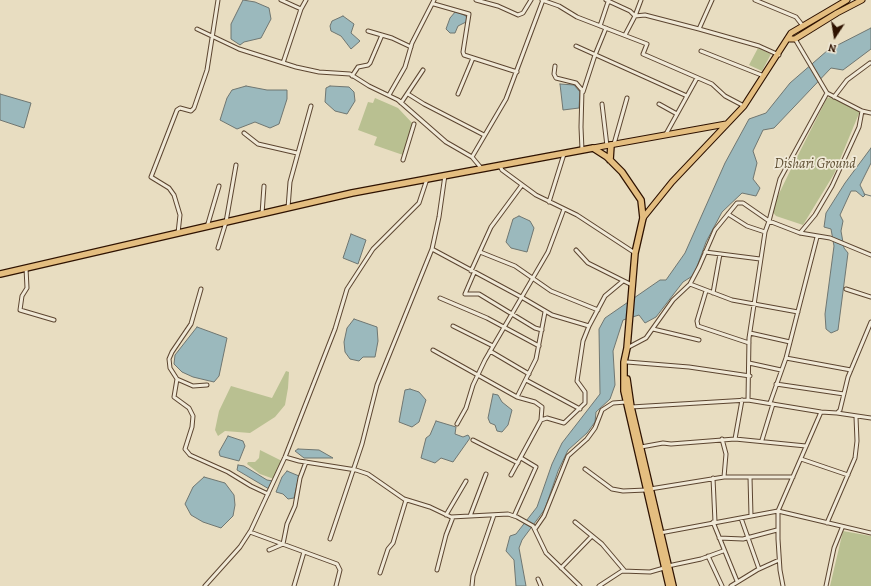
<!DOCTYPE html>
<html>
<head>
<meta charset="utf-8">
<style>
	body { margin:0 }
	#map { position:relative; width:871px; height:586px; overflow:hidden; background:#e8ddc1; font-family:Alegreya,serif }
	canvas { display:block }
	.north { position:absolute; left:815px; top:16px; width:40px; height:40px; -webkit-text-stroke:3px #f0e9d7; paint-order:stroke; rotate:192deg; font-size:11px; font-weight:700; line-height:16px; text-align:center; color:#2e1200 }
	.north::after { content:''; display:block; margin:auto; width:14px; height:18px; background:#2e1200; clip-path:polygon(50% 0,100% 100%,50% 72%,0 100%) }
</style>
</head>
<body>
<div id="map">
<canvas width="871" height="586"></canvas>
<div class="north">N</div>
</div>
<script>
const ctx = document.querySelector('canvas').getContext('2d');
ctx.lineJoin = 'round';
function paint(path, color) { ctx.fillStyle = color; ctx.fill(path, 'evenodd'); }
const poly = rows => new Path2D(rows.map(r => 'M' + r).join(''));
function stroke(path, color, width, dash) { ctx.strokeStyle = color; ctx.lineWidth = width; ctx.lineCap = dash ? 'butt' : 'round'; ctx.setLineDash(dash || []); ctx.stroke(path); }
function label(font, color, halo, rows, align = 'center') {
  ctx.font = font + ' Alegreya,serif'; ctx.lineWidth = 3.5; ctx.setLineDash([]); ctx.textBaseline = 'middle'; ctx.strokeStyle = halo; ctx.fillStyle = color; for (const [text, x, y, turn = 0] of rows) {
    ctx.save(); ctx.translate(x, y); ctx.rotate((+turn || 0) * Math.PI / 180); ctx.textAlign = isNaN(turn) ? turn : align; if (halo) ctx.strokeText(text, 0, 0); ctx.fillText(text, 0, 0); ctx.restore();
  }
}
const green = poly([
	[758,48,771,54,762,71,749,65],
	[832,97,860,111,834,174,803,225,776,216,771,210,792,167,827,98],
	[375,98,398,108,415,126,403,155,374,145,377,137,358,130,368,102,373,103],
	[286,371,289,372,288,388,285,405,275,417,250,433,225,431,218,436,215,430,219,411,231,386,272,398],
	[260,450,282,461,274,479,260,474,247,464,248,462,255,462,259,458],
	[843,531,871,536,871,586,830,586]
]);
const water = poly([
	[243,0,255,2,269,8,271,19,261,38,244,42,240,45,231,39,231,24,243,0],
	[456,11,466,16,468,21,458,26,455,33,450,33,446,29,450,18,456,11],
	[343,16,354,24,351,33,360,41,351,49,341,36,331,31,330,26,332,21,343,16],
	[871,28,871,49,843,70,831,68,774,128,763,130,753,151,757,163,753,179,760,188,756,196,742,193,722,212,706,242,694,275,683,282,656,317,645,323,639,315,623,320,613,351,615,385,610,399,596,412,595,422,587,433,568,450,558,471,545,509,522,540,519,548,526,586,516,586,514,560,506,551,510,536,516,534,537,507,552,464,562,443,600,394,599,329,605,318,660,280,666,280,685,253,725,163,749,119,766,113,790,83,828,50,871,28],
	[560,84,574,85,580,92,579,108,563,110,560,84],
	[246,86,267,90,287,90,287,99,279,124,270,128,255,122,237,129,220,120,227,98,232,90,246,86],
	[330,86,349,87,354,92,355,101,347,114,335,111,325,102,326,88,330,86],
	[0,94,31,103,24,128,0,120,0,94],
	[871,148,871,163,860,185,865,195,863,197,856,191,851,191,840,215,843,221,841,231,844,248,848,253,838,330,831,333,826,329,825,314,834,246,831,229,824,227,826,213,845,183,871,148],
	[519,216,530,221,534,228,527,252,511,248,506,242,513,219,519,216],
	[351,234,366,240,358,264,343,258,351,234],
	[354,319,377,327,378,341,375,357,363,357,359,361,350,359,345,352,344,342,347,328,354,319],
	[197,327,227,338,219,376,214,382,193,377,182,372,174,364,175,355,197,327],
	[410,389,419,392,426,400,419,422,412,427,399,422,405,390,410,389],
	[493,394,498,395,502,402,512,410,508,425,502,432,497,431,495,425,490,423,488,418,493,394],
	[436,421,456,427,455,434,463,437,468,435,470,438,453,462,441,458,435,463,421,458,426,438,430,435,436,421],
	[228,436,243,441,245,446,239,461,220,456,219,452,228,436],
	[298,449,319,450,333,458,304,458,295,451,298,449],
	[238,465,244,466,267,480,273,481,269,489,237,470,238,465],
	[287,471,299,476,294,498,288,499,283,494,276,492,282,477,287,471],
	[204,477,225,483,234,495,235,505,233,516,221,528,203,522,191,515,185,504,193,487,204,477]
]);
const stream = poly([
	[864,194,871,196]
]);
const minor = poly([
	[281,0,301,9],
	[476,0,498,6,518,15,523,13,531,0],
	[542,0,559,6,577,17,647,44,643,54,712,84,725,96,744,106],
	[606,0,630,11,635,16,645,15,699,29,759,46,779,55],
	[755,0,796,17,803,26],
	[434,4,469,14,463,52,464,55,517,72],
	[600,26,608,2],
	[197,29,239,49,296,67,319,72,350,74,369,86,398,100,446,142,472,157,482,169],
	[699,29,712,0],
	[368,31,392,38,411,47],
	[625,35,635,16,641,0],
	[795,39,827,93,862,111,871,113],
	[576,46,687,96],
	[701,51,764,76],
	[283,63,301,9,306,0],
	[555,66,554,74,556,78,576,83,582,90,581,127,582,150],
	[352,76,358,67,368,65,370,63,382,35],
	[583,92,595,55,606,28],
	[408,94,424,104,484,135],
	[458,94,473,58],
	[389,95,405,67,412,43,434,0],
	[834,97,847,80,870,63],
	[401,103,423,70],
	[602,104,607,146],
	[659,104,677,114],
	[244,133,258,144,297,153],
	[666,134,697,78],
	[614,144,627,98],
	[472,157,506,99,543,0],
	[403,160,414,124],
	[500,166,502,170,536,195,577,215,635,253],
	[549,202,564,154],
	[288,208,290,182,311,106],
	[262,214,264,186],
	[728,214,747,226,765,232],
	[207,227,219,186],
	[178,233,180,215,174,195,169,188,151,177,177,110,180,108,191,111,194,108,207,70,218,0],
	[800,233,815,215,832,186,859,127,862,111],
	[218,248,226,222,236,165],
	[432,249,523,298,552,315,589,326],
	[576,250,588,263,632,285],
	[480,252,515,266,551,291,598,310],
	[705,252,760,259],
	[26,268,27,288,22,296,20,310,54,320],
	[471,271,491,227,522,185],
	[474,273,465,294,479,294,535,328,542,330],
	[690,284,732,300,798,312],
	[201,289,191,324,172,352,169,359,170,368,177,379,174,397,189,408,193,416,192,427,185,449,190,455,228,472,251,486,268,494],
	[846,289,871,297],
	[706,291,697,321,698,326,749,343],
	[713,293,720,254],
	[440,298,487,318,539,346],
	[453,326,493,346],
	[653,329,699,340],
	[750,333,790,342],
	[627,348,646,338,673,300,690,284,699,267,715,230,737,203,743,203,769,221,780,179,827,93],
	[433,350,517,397,535,402,542,407,541,420],
	[490,351,529,374],
	[786,358,851,370],
	[627,362,689,367,750,376],
	[749,363,781,370],
	[177,379,193,386,207,385],
	[526,380,580,409],
	[776,384,844,394],
	[517,397,536,359,545,312],
	[748,400,749,338,765,232,769,221,800,233,830,238,871,255],
	[770,403,786,358,817,237],
	[631,407,748,400,821,412,837,413,840,410,848,377,871,322],
	[837,413,871,418],
	[457,424,466,408,473,385,485,360,548,252,564,209],
	[722,439,726,454,724,477],
	[735,439,742,400],
	[473,440,518,463],
	[762,440,773,404],
	[641,447,663,443,671,444,735,439,806,446],
	[285,457,299,461,356,470,368,474,404,499,430,507,451,517,508,514,517,517,533,526,546,553,580,586],
	[801,459,848,475],
	[585,469,612,489,623,491,646,490],
	[511,475,541,420,547,418,564,423,585,403,585,392,577,381,583,341,589,326,605,296,623,281],
	[750,477,751,516],
	[713,478,715,522],
	[650,489,724,477,793,477],
	[446,515,466,481],
	[470,516,486,474],
	[514,516,536,467,521,458],
	[741,518,759,569],
	[575,522,602,544,624,570],
	[713,522,737,581],
	[827,523,855,458,857,441,856,417],
	[535,529,544,516,568,456,587,439,595,428,602,410,613,403,626,402],
	[250,532,337,564,340,570,336,586],
	[660,533,778,511,871,533],
	[719,538,743,539,777,530],
	[330,539,362,444,377,385,432,249,439,217,445,175],
	[269,550,283,544,287,524,295,506,300,478,306,462],
	[708,556,722,586],
	[668,566,701,559,723,551],
	[561,568,592,536],
	[437,570,446,535,453,517],
	[380,573,388,549,393,543,406,500],
	[538,579,541,586],
	[205,586,240,547,251,530,285,457,335,329,347,289,373,249,419,203,427,179],
	[294,586,304,552],
	[472,586,473,576,494,515],
	[599,586,622,571,650,572,664,568],
	[731,586,757,570,779,560],
	[783,586,780,570,778,539,778,511,821,412],
	[826,586,834,548,842,528]
]);
const primary = poly([
	[789,39,795,39,837,13,862,0],
	[593,148,726,124],
	[643,218,672,182,744,106,791,33,847,0]
]);
const trunk = poly([
	[610,160,611,145],
	[0,274,352,193,593,148,607,157,622,172,641,200,643,218,635,253,627,348,624,362,624,391,669,586],
	[627,379,631,407,673,586]
]);
const parkNames = [
	["Dishari Ground",815,165]
];
paint(green, '#b9c091');
paint(water, '#9bb9bd');
stroke(water, '#6f7671', 1);
stroke(stream, '#6f7671', 1);
stroke(minor, '#5c4530', 5);
stroke(primary, '#2e1200', 7);
stroke(trunk, '#2e1200', 8);
stroke(minor, '#f0e9d7', 3);
stroke(primary, '#e4be80', 5);
stroke(trunk, '#e4be80', 5.5);
label('italic 14px', '#5f4f33', '#f0e9d7', parkNames);
</script>
</body>
</html>
